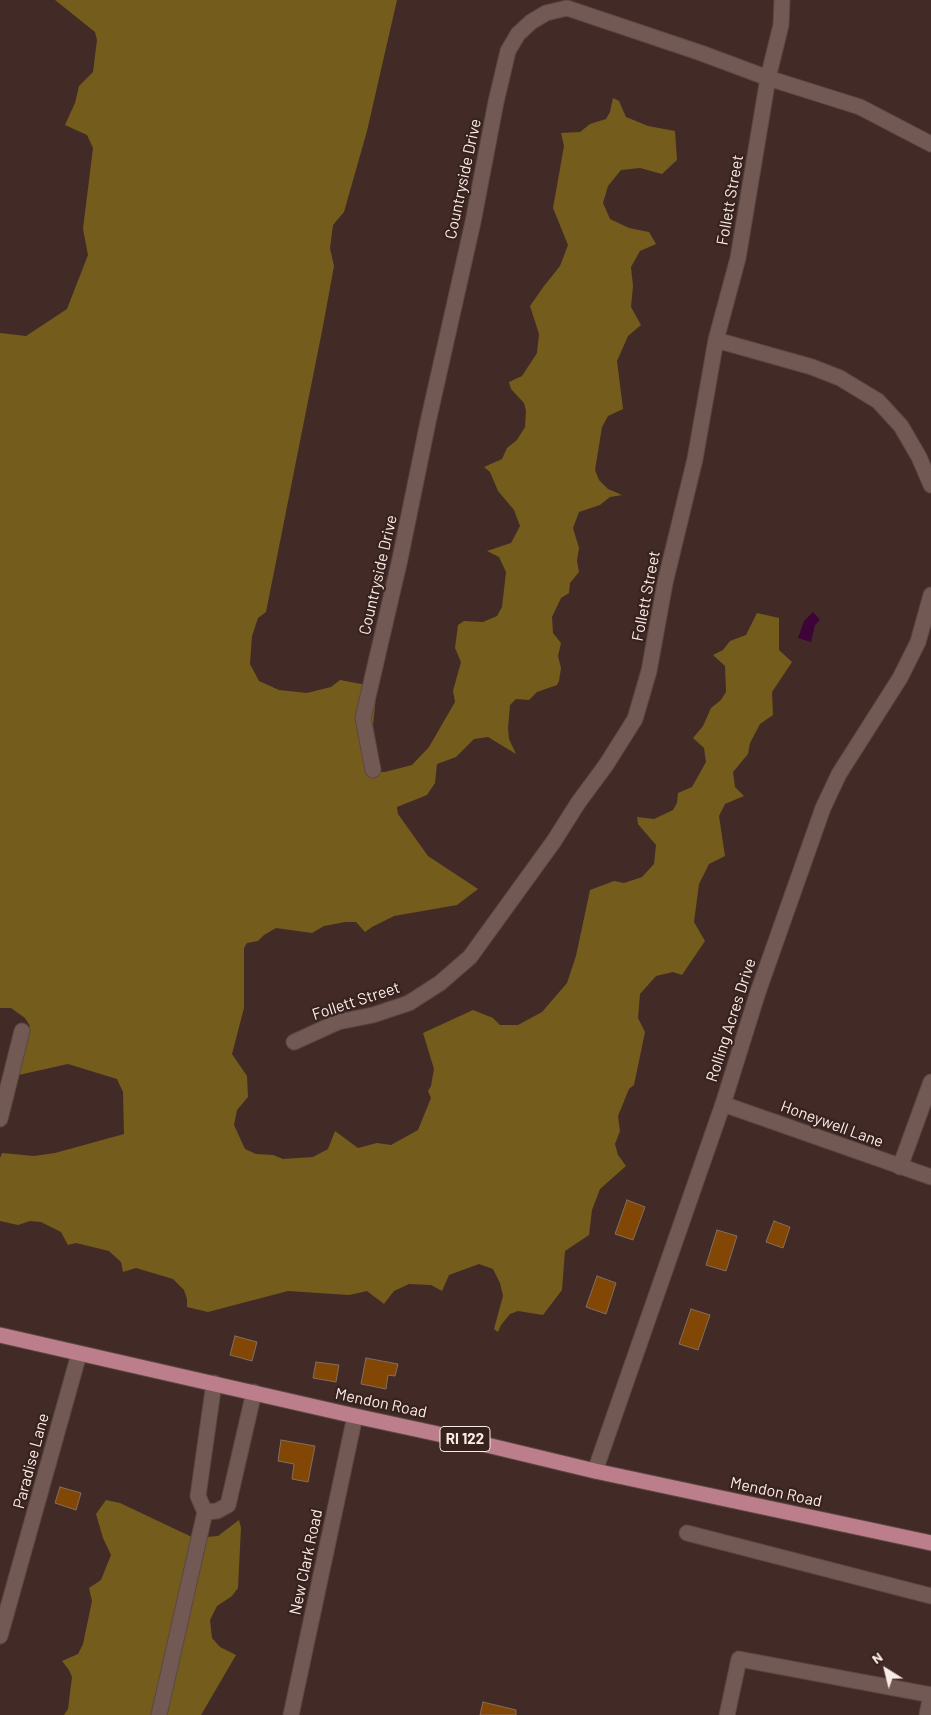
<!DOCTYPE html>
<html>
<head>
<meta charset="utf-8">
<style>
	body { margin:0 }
	#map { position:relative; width:931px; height:1715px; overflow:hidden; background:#422b27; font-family:Barlow,sans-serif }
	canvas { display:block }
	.north { position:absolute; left:861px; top:1645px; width:50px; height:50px; -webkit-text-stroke:4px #37221e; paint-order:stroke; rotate:324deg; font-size:14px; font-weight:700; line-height:20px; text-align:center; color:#fbece9 }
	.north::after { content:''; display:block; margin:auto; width:18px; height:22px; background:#fbece9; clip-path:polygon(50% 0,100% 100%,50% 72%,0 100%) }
</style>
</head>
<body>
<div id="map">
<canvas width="931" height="1715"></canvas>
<div class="north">N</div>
</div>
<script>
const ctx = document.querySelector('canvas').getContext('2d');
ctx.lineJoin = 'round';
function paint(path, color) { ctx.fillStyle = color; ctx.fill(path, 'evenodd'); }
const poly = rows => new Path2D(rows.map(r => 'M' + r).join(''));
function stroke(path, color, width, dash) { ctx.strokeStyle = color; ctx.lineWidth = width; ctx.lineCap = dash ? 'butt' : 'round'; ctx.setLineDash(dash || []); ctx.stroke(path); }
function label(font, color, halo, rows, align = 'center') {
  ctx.font = font + ' Barlow,sans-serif'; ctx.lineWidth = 4.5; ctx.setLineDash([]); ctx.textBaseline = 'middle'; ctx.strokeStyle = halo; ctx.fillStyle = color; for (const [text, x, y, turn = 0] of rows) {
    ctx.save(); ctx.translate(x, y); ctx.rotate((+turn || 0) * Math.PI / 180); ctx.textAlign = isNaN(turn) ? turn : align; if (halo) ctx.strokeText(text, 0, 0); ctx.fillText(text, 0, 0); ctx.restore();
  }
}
const forest = poly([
	[55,0,397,0,367,131,344,212,333,225,330,248,334,266,323,326,266,612,258,618,252,636,250,664,259,681,279,690,307,693,331,687,340,680,377,687,373,725,381,772,385,772,412,765,429,747,455,702,453,691,461,662,455,648,458,625,464,621,483,622,497,616,502,607,506,572,499,557,487,551,511,543,520,526,514,510,498,491,490,472,484,467,502,459,507,448,517,440,525,427,526,411,524,403,511,389,509,382,522,376,537,353,539,334,530,306,544,286,560,266,568,245,553,208,564,146,561,133,580,132,590,124,606,119,610,112,613,98,619,101,626,117,648,126,675,131,677,160,662,174,640,168,621,170,608,186,603,203,610,219,629,228,649,232,656,244,640,251,631,267,633,286,631,307,641,325,628,336,617,361,623,409,608,416,602,427,595,470,599,480,608,489,622,495,610,497,600,505,579,512,573,528,579,548,577,561,579,572,570,583,569,593,561,598,552,617,553,633,561,643,558,656,561,668,559,681,557,685,537,692,529,700,516,699,510,705,508,728,509,739,516,754,488,737,474,739,456,757,437,764,435,783,427,795,397,807,398,814,428,856,478,889,457,905,394,916,372,927,365,932,356,922,345,922,324,926,312,933,276,928,264,935,258,941,247,943,244,948,244,1008,232,1054,247,1076,248,1097,237,1110,234,1125,245,1149,256,1154,273,1155,283,1159,313,1157,328,1149,335,1131,358,1148,377,1143,391,1145,418,1130,431,1098,428,1091,431,1086,434,1069,423,1033,473,1010,493,1018,500,1025,518,1025,542,1012,567,983,576,956,590,890,614,881,624,883,642,877,654,864,656,845,638,824,637,817,654,819,673,810,677,803,678,793,692,787,706,762,704,748,693,738,703,726,711,708,721,700,726,692,725,666,713,655,723,650,730,641,746,635,757,613,779,618,779,650,792,662,772,692,773,715,760,724,750,743,748,754,733,772,735,787,744,796,725,804,719,816,725,856,709,864,699,884,694,922,705,941,682,975,673,972,656,976,640,994,638,1018,645,1032,634,1085,629,1089,618,1116,620,1131,615,1144,618,1155,626,1166,600,1189,592,1210,589,1235,565,1251,562,1290,543,1315,518,1311,510,1314,501,1325,498,1332,494,1329,503,1296,500,1283,493,1269,479,1264,449,1275,442,1291,431,1285,409,1284,394,1291,384,1304,367,1291,349,1295,288,1291,208,1312,187,1307,187,1299,184,1290,173,1279,136,1268,123,1272,121,1262,109,1251,76,1243,68,1245,61,1232,41,1222,30,1221,18,1225,0,1221,0,1158,2,1153,34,1156,55,1153,124,1134,123,1092,117,1079,68,1064,14,1076,20,1035,30,1026,25,1018,11,1008,0,1008,0,333,26,336,67,309,88,255,83,229,93,148,87,135,65,125,75,103,79,86,93,72,97,40,95,32],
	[106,1500,120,1503,194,1538,218,1536,239,1520,241,1528,238,1588,232,1596,217,1606,210,1620,212,1638,220,1647,236,1655,201,1715,64,1715,68,1709,72,1677,69,1670,62,1661,78,1654,83,1644,92,1601,89,1588,101,1580,111,1555,103,1538,96,1514]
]);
const water = poly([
	[813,612,820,620,815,625,811,642,798,638,804,621]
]);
const building = poly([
	[627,1200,645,1207,633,1240,615,1234,627,1200],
	[774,1221,790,1227,783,1248,766,1242,774,1221],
	[717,1230,737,1236,726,1271,706,1265,717,1230],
	[597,1276,616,1283,606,1314,586,1307,597,1276],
	[691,1309,710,1315,698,1350,679,1344,691,1309],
	[235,1336,257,1342,252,1361,230,1355,235,1336],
	[366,1358,398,1364,395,1376,388,1375,386,1389,361,1384,366,1358],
	[316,1362,339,1365,336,1382,313,1378,316,1362],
	[281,1440,315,1446,308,1482,292,1479,294,1464,278,1461,281,1440],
	[60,1487,81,1493,76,1510,55,1503,60,1487],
	[483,1702,516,1710,516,1715,480,1715,483,1702]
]);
const minor = poly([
	[716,340,812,367,840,378,878,401,901,426,919,457,931,485],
	[373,770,363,718,400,559,428,422,473,222,496,102,508,51,518,34,531,22,546,13,567,8,701,53,768,78,860,107,931,144],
	[294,1042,338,1022,373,1015,409,1003,440,983,470,957,554,841,578,803,606,765,635,719,649,671,665,583,695,459,716,340,738,258,768,78,781,25,782,0],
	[723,1104,931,1177],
	[0,1119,22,1031],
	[900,1167,931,1082],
	[595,1471,723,1104,758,992,823,808,839,774,900,678,918,642,931,595],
	[205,1512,217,1511,228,1505,254,1392],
	[687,1533,931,1596],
	[0,1636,79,1354],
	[159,1715,205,1512,198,1496,214,1383],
	[291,1715,355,1416],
	[727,1715,739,1659,931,1695],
	[927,1715,931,1695]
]);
const major = poly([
	[0,1335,355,1416,466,1440,595,1471,931,1543]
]);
const shields = [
	[465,1439,50]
];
const shieldNames = [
	["RI 122",465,1439]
];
const streetNames = [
	["Countryside Drive",463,179,-78],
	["Follett Street",730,200,-80],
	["Countryside Drive",378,575,-77],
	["Follett Street",646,596,-79],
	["Follett Street",356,1001,-18],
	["Rolling Acres Drive",731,1020,-72],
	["Honeywell Lane",832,1124,20],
	["Mendon Road",381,1403,12],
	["Paradise Lane",31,1461,-75],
	["Mendon Road",776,1492,12],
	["New Clark Road",306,1562,-78]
];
paint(forest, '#745c1d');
paint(water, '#3e0437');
paint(building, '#824705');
stroke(building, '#836e5f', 1);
stroke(minor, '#5b4744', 17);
stroke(major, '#5b4744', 17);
stroke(minor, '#725954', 15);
stroke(major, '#bc7e8a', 15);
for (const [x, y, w] of shields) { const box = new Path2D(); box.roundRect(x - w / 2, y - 12.5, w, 25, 4); ctx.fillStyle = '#37221e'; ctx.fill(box); stroke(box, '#fbece9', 1); }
label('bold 15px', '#fbece9', null, shieldNames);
label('16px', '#fbece9', '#37221e', streetNames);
</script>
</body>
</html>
